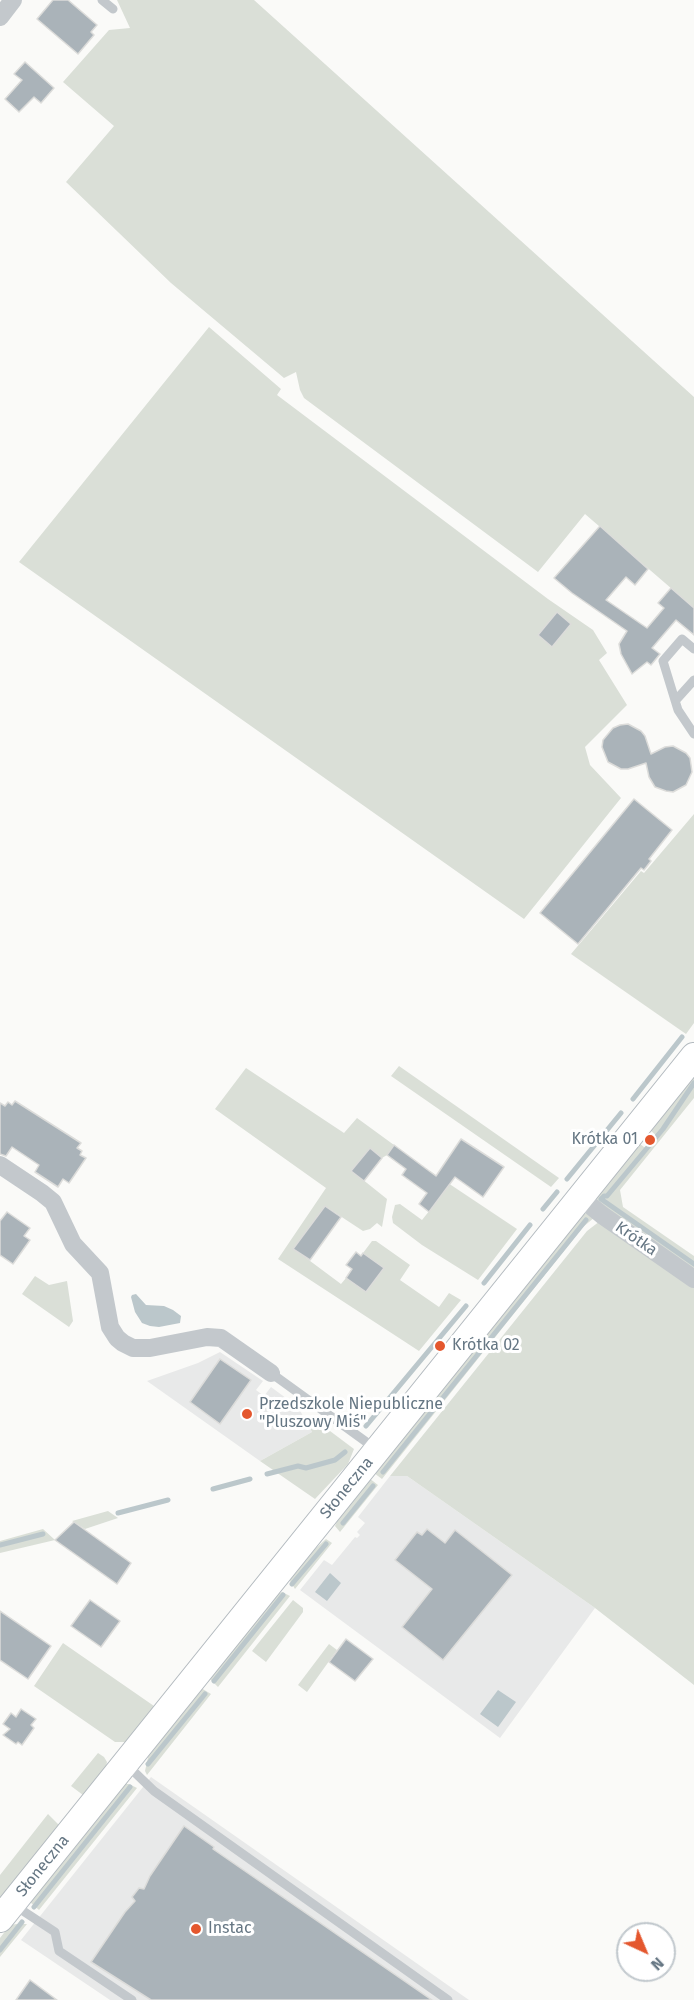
<!DOCTYPE html>
<html>
<head>
<meta charset="utf-8">
<style>
	body { margin:0 }
	#map { position:relative; width:694px; height:2000px; overflow:hidden; background:#fafaf8; font-family:"Fira Sans",sans-serif }
	canvas { display:block }
	.north { position:absolute; left:616px; top:1922px; width:60px; height:60px; box-sizing:border-box; background:#fff; border:2px solid #c1c8cd; border-radius:50%; rotate:136deg; font-size:16px; font-weight:700; line-height:24px; text-align:center; color:#657683 }
	.north::after { content:''; display:block; margin:auto; width:21px; height:27px; background:#e4572e; clip-path:polygon(50% 0,100% 100%,50% 72%,0 100%) }
</style>
</head>
<body>
<div id="map">
<canvas width="694" height="2000"></canvas>
<div class="north">N</div>
</div>
<script>
const ctx = document.querySelector('canvas').getContext('2d');
ctx.lineJoin = 'round';
function paint(path, color) { ctx.fillStyle = color; ctx.fill(path, 'evenodd'); }
const poly = rows => new Path2D(rows.map(r => 'M' + r).join(''));
function stroke(path, color, width, dash) { ctx.strokeStyle = color; ctx.lineWidth = width; ctx.lineCap = dash ? 'butt' : 'round'; ctx.setLineDash(dash || []); ctx.stroke(path); }
function label(font, color, halo, rows, align = 'center') {
  ctx.font = font + ' "Fira Sans",sans-serif'; ctx.lineWidth = 6; ctx.setLineDash([]); ctx.textBaseline = 'middle'; ctx.strokeStyle = halo; ctx.fillStyle = color; for (const [text, x, y, turn = 0] of rows) {
    ctx.save(); ctx.translate(x, y); ctx.rotate((+turn || 0) * Math.PI / 180); ctx.textAlign = isNaN(turn) ? turn : align; if (halo) ctx.strokeText(text, 0, 0); ctx.fillText(text, 0, 0); ctx.restore();
  }
}
const built = poly([
	[220,1352,263,1381,256,1390,264,1396,271,1387,298,1407,312,1432,260,1461,147,1381,198,1363],
	[390,1476,407,1476,595,1608,500,1738,300,1590,324,1560,332,1565,355,1537,357,1538,360,1535,357,1532,365,1523,358,1517],
	[151,1777,469,2000,110,2000,21,1940]
]);
const green = poly([
	[117,0,254,0,694,397,694,608,585,514,538,572,304,398,300,390,296,372,284,378,171,283,66,182,114,126,63,82,109,30,130,28],
	[209,327,281,389,277,395,548,599,593,630,607,653,599,660,627,705,585,747,590,765,621,798,524,919,19,562],
	[694,814,694,1023,686,1034,571,954,641,871,644,873],
	[399,1066,559,1178,551,1187,391,1076],
	[246,1068,344,1133,357,1118,394,1145,387,1155,382,1158,370,1148,352,1171,387,1199,382,1227,377,1223,370,1229,363,1231,325,1206,294,1249,341,1284,346,1278,366,1292,363,1253,372,1241,376,1241,410,1265,400,1280,439,1307,449,1293,461,1300,419,1351,278,1259,326,1188,215,1109],
	[694,1075,694,1098,620,1190,623,1207,694,1256,694,1274,598,1205,597,1198,640,1144,648,1150,658,1137,650,1130],
	[430,1171,517,1229,478,1280,422,1245,393,1223,392,1217,395,1205,400,1204,422,1220,442,1195,423,1179],
	[586,1213,595,1217,583,1227,382,1479,374,1473,582,1214],
	[600,1221,694,1286,694,1685,595,1608,407,1476,390,1476,587,1231],
	[35,1276,49,1285,67,1281,73,1321,69,1327,22,1294],
	[314,1419,354,1449,348,1464,315,1499,260,1461,312,1432,307,1422],
	[369,1478,378,1485,340,1532,335,1526,339,1517],
	[108,1511,118,1518,85,1529,72,1521],
	[43,1529,55,1540,0,1553,0,1541],
	[326,1539,332,1543,295,1589,290,1581,291,1576,307,1556],
	[282,1592,290,1596,218,1687,209,1678,219,1664,244,1637,276,1595],
	[293,1600,303,1608,303,1612,266,1662,252,1651],
	[63,1643,154,1706,126,1742,115,1742,34,1686],
	[329,1644,337,1650,307,1692,298,1685],
	[201,1688,211,1694,147,1775,145,1771,149,1753],
	[98,1753,104,1757,107,1762,106,1767,83,1795,71,1786],
	[124,1784,129,1784,137,1788,39,1910,30,1902],
	[48,1814,59,1825,0,1899,0,1875],
	[17,1924,27,1924,0,1957,0,1938,10,1925]
]);
const water = poly([
	[136,1294,146,1305,164,1306,173,1310,181,1316,180,1323,159,1327,150,1326,142,1323,135,1312,131,1297,132,1295],
	[330,1573,341,1583,327,1601,315,1592],
	[498,1690,516,1702,498,1727,480,1714]
]);
const stream = poly([
	[694,1083,663,1129,607,1196,604,1196,601,1199,694,1264],
	[633,1099,682,1037],
	[567,1179,621,1113],
	[543,1209,557,1192],
	[484,1283,530,1225],
	[366,1426,466,1306],
	[383,1472,586,1220],
	[267,1474,298,1466,306,1468,335,1460,345,1452],
	[213,1489,250,1479],
	[118,1513,168,1500],
	[343,1523,373,1486],
	[0,1545,43,1534],
	[292,1584,326,1544],
	[214,1681,283,1595],
	[148,1764,205,1694],
	[34,1907,130,1787],
	[0,1950,22,1922]
]);
const building = poly([
	[53,0,68,0,97,25,91,32,94,35,78,54,37,19,53,0],
	[25,62,54,88,41,103,34,97,19,112,5,99,22,80,14,74,25,62],
	[600,526,648,569,635,585,626,577,606,600,647,628,664,608,658,603,671,588,694,608,694,635,676,620,652,648,660,654,651,665,647,662,632,674,621,654,619,644,627,631,572,593,554,578,600,526],
	[557,612,571,624,552,647,538,635,557,612],
	[628,724,641,731,645,736,651,754,665,747,673,746,686,753,690,758,692,772,686,785,673,792,666,791,655,787,649,777,646,763,628,769,621,769,608,762,602,747,603,740,613,728,620,725,628,724],
	[634,799,672,830,649,859,651,861,644,870,641,868,578,944,540,913,634,799],
	[15,1101,81,1143,77,1148,82,1151,80,1155,86,1158,69,1183,63,1179,58,1187,35,1172,39,1165,12,1147,6,1156,0,1154,0,1103,5,1106,8,1102,12,1105,15,1101],
	[461,1139,504,1167,483,1197,455,1177,429,1212,419,1204,427,1193,402,1175,406,1169,387,1155,394,1145,436,1176,461,1139],
	[370,1148,382,1158,364,1181,351,1171,370,1148],
	[325,1206,341,1217,310,1260,293,1249,325,1206],
	[7,1212,30,1228,24,1236,30,1240,13,1264,0,1255,0,1221,7,1212],
	[356,1252,361,1256,363,1253,384,1268,366,1292,346,1278,352,1269,346,1265,356,1252],
	[220,1359,251,1380,220,1424,190,1402,220,1359],
	[74,1522,131,1563,117,1584,55,1540,74,1522],
	[427,1529,445,1543,455,1530,512,1575,443,1660,402,1627,432,1589,395,1560,417,1532,422,1535,427,1529],
	[90,1600,120,1621,101,1647,71,1626,90,1600],
	[0,1611,51,1646,28,1679,0,1660,0,1611],
	[346,1639,373,1659,355,1681,329,1662,346,1639],
	[21,1709,36,1719,31,1725,34,1728,22,1745,18,1742,16,1744,3,1735,10,1729,3,1724,11,1713,16,1717,21,1709],
	[184,1826,214,1847,213,1849,432,2000,151,2000,91,1962,125,1912,135,1901,132,1897,139,1888,144,1889,150,1876,184,1826],
	[30,1980,57,2000,16,2000,30,1980]
]);
const lane = poly([
	[102,0,113,9],
	[694,649,682,639,663,661,678,710,694,734],
	[676,700,694,680],
	[271,1373,376,1449],
	[126,1764,154,1791,448,2000],
	[14,1905,55,1932,59,1951,132,2000]
]);
const street = poly([
	[0,17,13,0],
	[0,1165,42,1193,53,1202,73,1244,100,1273,110,1327,117,1338,123,1343,133,1348,150,1348,207,1337,221,1338,271,1373],
	[580,1197,602,1215,694,1279]
]);
const secondary = poly([
	[0,1919,694,1056]
]);
const markers = [
	[650,1140,6,"#e4572e"],
	[440,1346,6,"#e4572e"],
	[247,1414,6,"#e4572e"],
	[196,1929,6,"#e4572e"]
];
const poiNames = [
	["Krótka 01",638,1140,"right"],
	["Krótka 02",452,1346],
	["Przedszkole Niepubliczne",259,1405],
	["\"Pluszowy Miś\"",259,1423],
	["Instac",208,1929]
];
const streetNames = [
	["Krótka",636,1239,35],
	["Słoneczna",347,1488,-51],
	["Słoneczna",43,1866,-51]
];
paint(built, '#e8e9e9');
paint(green, '#dadfd7');
paint(water, '#bbc7cb');
stroke(stream, '#bbc7cb', 5);
paint(building, '#aab3b9');
stroke(building, '#dcdcda', 1.5);
stroke(secondary, '#b3babf', 28);
stroke(lane, '#c3c8cc', 9);
stroke(street, '#c3c8cc', 18);
stroke(secondary, '#fff', 26);
for (const [x, y, r, color] of markers) { const dot = new Path2D(); dot.arc(x, y, r, 0, 2 * Math.PI); ctx.fillStyle = color; ctx.fill(dot); stroke(dot, '#fff', 2); }
label('16px', '#657683', '#fff', poiNames, 'left');
label('16px', '#657683', '#fff', streetNames);
</script>
</body>
</html>
